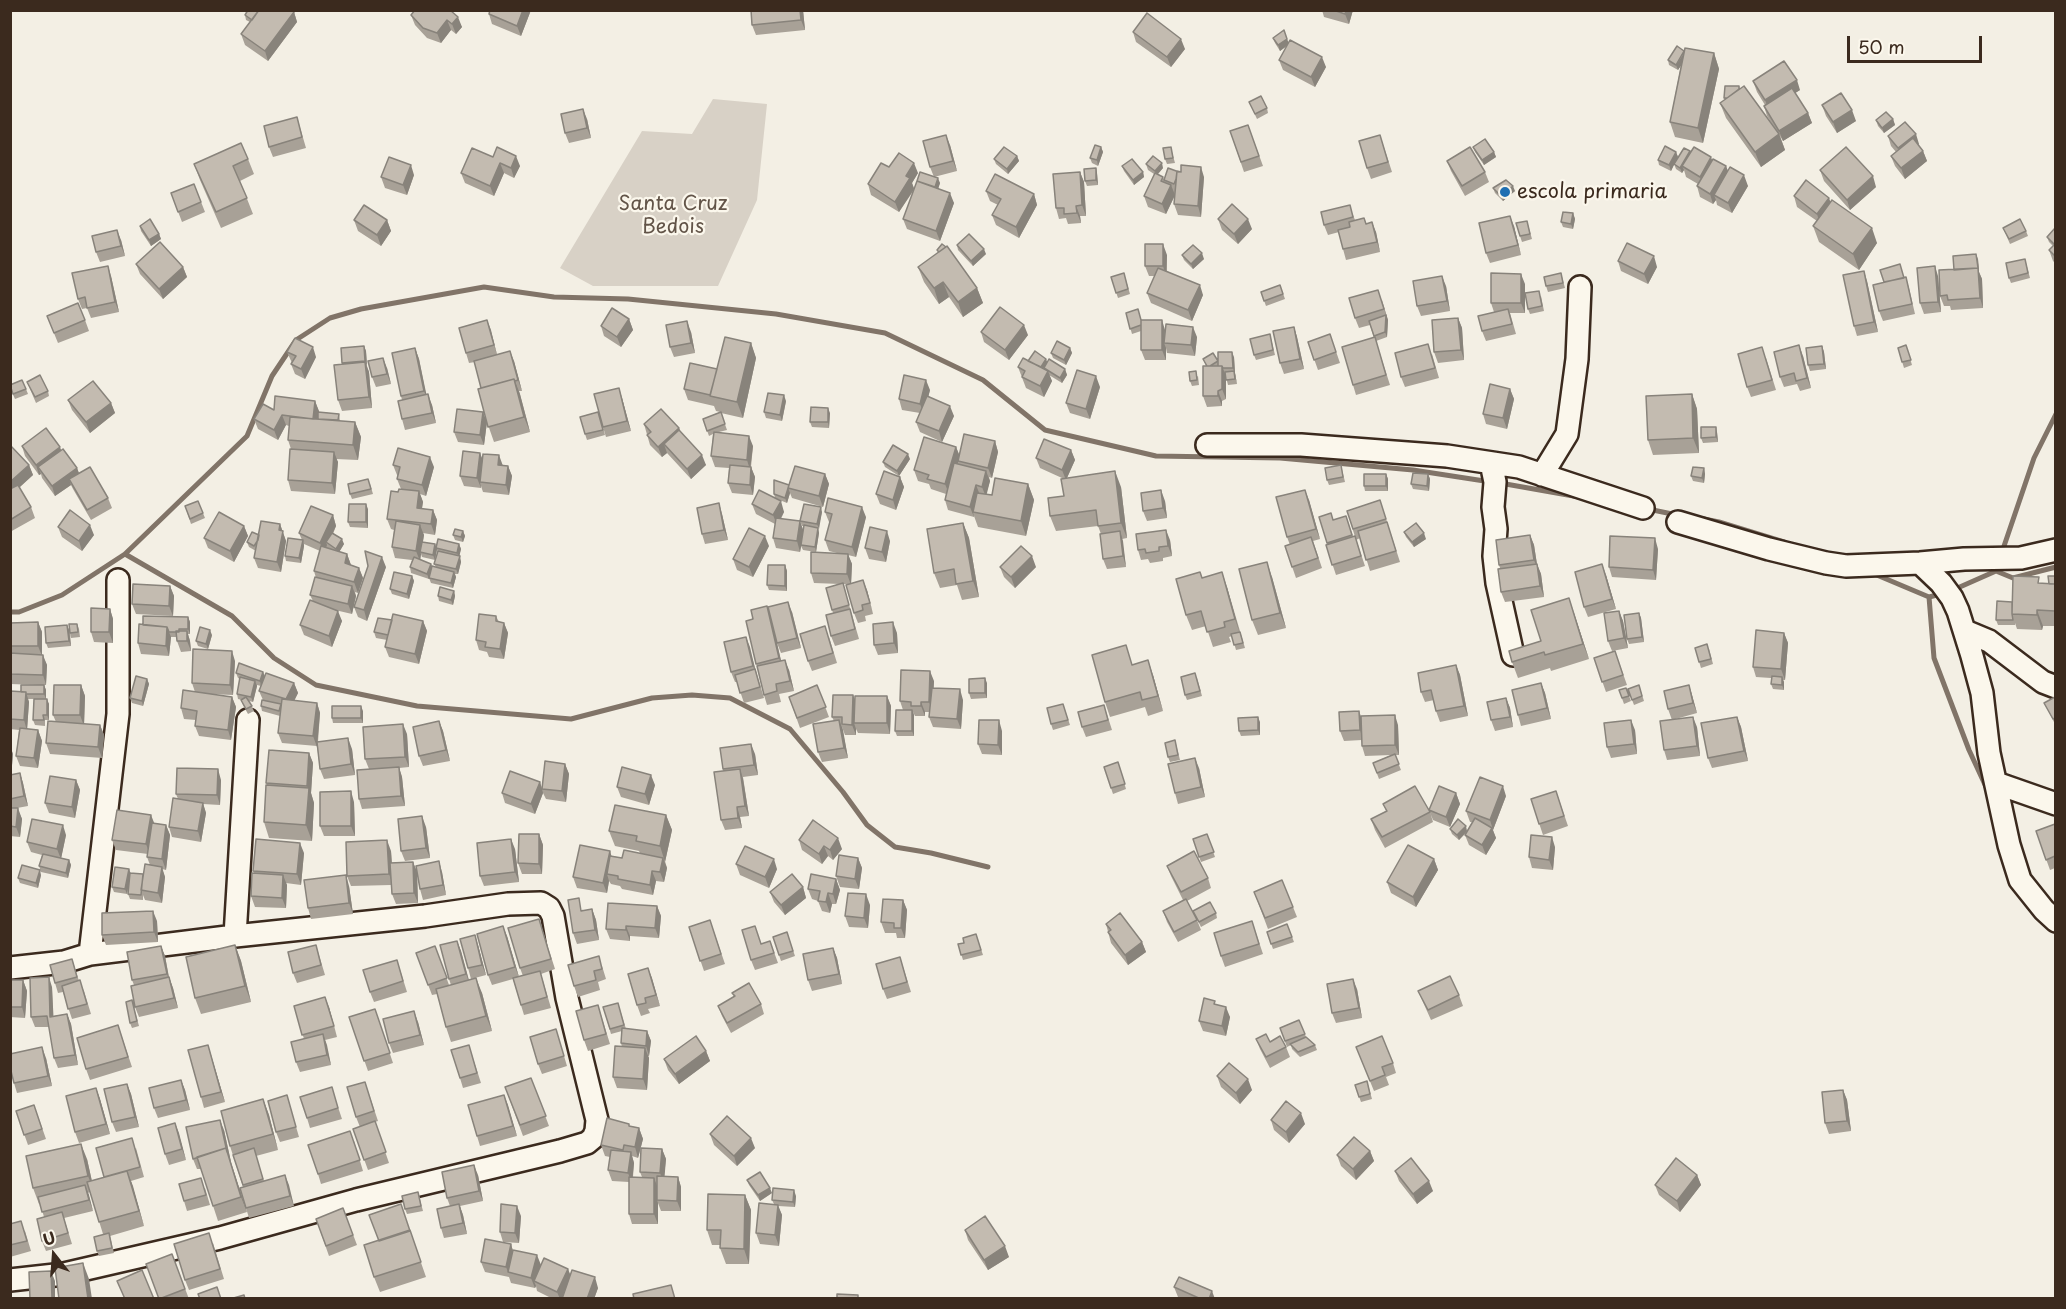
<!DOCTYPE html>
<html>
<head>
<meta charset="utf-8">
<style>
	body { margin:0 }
	#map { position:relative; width:2066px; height:1309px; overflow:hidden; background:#f3efe4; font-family:"Playpen Sans",sans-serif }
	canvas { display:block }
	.frame { position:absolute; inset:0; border:12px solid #3b2a1e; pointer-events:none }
	.north { position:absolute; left:24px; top:1225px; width:60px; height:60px; -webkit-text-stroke:4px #fbf7ec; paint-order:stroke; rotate:343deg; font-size:16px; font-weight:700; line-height:24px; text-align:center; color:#3b2a1e }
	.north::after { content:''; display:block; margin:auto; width:21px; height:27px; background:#3b2a1e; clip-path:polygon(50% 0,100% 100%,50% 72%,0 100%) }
	.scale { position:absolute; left:1847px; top:36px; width:135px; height:27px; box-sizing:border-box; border:3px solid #3b2a1e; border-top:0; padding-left:8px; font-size:18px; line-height:21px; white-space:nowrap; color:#3b2a1e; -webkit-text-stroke:4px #fbf7ec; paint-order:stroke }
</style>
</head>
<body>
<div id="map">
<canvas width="2066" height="1309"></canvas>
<div class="frame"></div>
<div class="north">U</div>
<div class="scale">50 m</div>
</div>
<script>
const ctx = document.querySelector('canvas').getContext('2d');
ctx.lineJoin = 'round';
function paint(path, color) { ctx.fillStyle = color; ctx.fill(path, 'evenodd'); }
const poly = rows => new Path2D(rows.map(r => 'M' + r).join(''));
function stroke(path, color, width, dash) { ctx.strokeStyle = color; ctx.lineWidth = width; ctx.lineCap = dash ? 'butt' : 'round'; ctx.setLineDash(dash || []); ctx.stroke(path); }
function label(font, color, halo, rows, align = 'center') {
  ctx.font = font + ' "Playpen Sans",sans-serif'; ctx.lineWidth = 4.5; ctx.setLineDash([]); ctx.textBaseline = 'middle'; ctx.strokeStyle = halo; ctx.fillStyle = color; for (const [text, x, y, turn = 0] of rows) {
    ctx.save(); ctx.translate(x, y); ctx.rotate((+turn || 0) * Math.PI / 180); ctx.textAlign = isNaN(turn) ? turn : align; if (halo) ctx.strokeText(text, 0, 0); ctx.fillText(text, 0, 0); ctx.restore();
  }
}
const green = poly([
	[713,99,767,104,757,200,718,286,593,286,560,268,642,131,692,134]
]);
const stream = poly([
	[1500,483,1579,497],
	[1648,509,1677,515],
	[1704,519,1719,522,1784,542],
	[2002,552,2034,458,2056,414],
	[125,554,232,616,274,658,316,685,417,706,571,719,652,698,692,695,730,698,790,729,843,792,867,825,895,847,931,853,988,867],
	[1872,573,1929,597,1941,594],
	[1953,590,1996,571,2013,578,2056,567],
	[1929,597,1934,658,1969,750,1987,789],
	[10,612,19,612,62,595,125,554,247,436,272,376,296,340,330,318,361,309,484,287,554,297,628,299,776,314,885,333,983,380,1045,430,1156,456,1280,458,1413,470,1491,482]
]);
const minor = poly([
	[1207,445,1301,445,1447,456,1519,467,1643,508],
	[1491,463,1495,482,1493,507,1496,529,1494,556,1497,583,1513,655],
	[1542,475,1567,434,1577,359,1580,287],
	[1678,522,1769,549,1826,563,1846,566,1920,563,1964,559,2021,558,2056,550],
	[1920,563,1941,583,1952,598,1958,611,1972,656,1982,693,1989,753,2009,845,2020,880,2044,910,2056,921],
	[1965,631,1989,641,2043,682,2056,687],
	[1996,783,2056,804],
	[235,936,248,720],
	[90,954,118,714,118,580],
	[10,968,64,962,90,954,235,936,425,916,508,904,541,903,549,908,553,916,567,998,597,1120,596,1131,593,1138,587,1143,560,1151,356,1200,220,1238,64,1274,10,1280]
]);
const wall = poly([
	[450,10,462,27,456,34,451,30,441,43,427,38,415,25,411,15],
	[490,10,531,10,521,36,492,24,489,14],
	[751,10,803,10,805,30,756,35,752,25],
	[1322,10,1353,10,1349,24,1324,17],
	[294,12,297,22,268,61,245,45,241,34,250,22,246,20,245,15],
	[1133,32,1185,49,1171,67,1136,42],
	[1273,38,1288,43,1326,67,1315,87,1283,70,1279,60,1287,46,1280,51,1275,43],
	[1684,51,1714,53,1719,69,1703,143,1675,137,1670,122,1681,65,1678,70,1669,65,1668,60],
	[1753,81,1800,90,1795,93,1808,113,1812,123,1783,141,1780,136,1785,150,1761,167,1726,118,1720,103,1725,100,1724,98,1739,86,1740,89,1776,130,1767,116,1764,106,1765,105,1757,92],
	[1249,102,1267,108,1268,113,1257,119],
	[1822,105,1856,121,1837,133,1826,116],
	[297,117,306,148,273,157,269,147],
	[587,119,591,138,569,143,565,133],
	[1893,119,1895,125,1884,133,1878,126,1876,120],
	[1248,125,1263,166,1244,172,1230,131],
	[1380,135,1392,172,1371,179,1367,168],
	[1888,136,1919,144,1918,145,1923,151,1927,161,1905,179,1895,166,1891,156,1896,152,1891,146],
	[950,145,957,171,934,177,940,183,938,189,954,203,940,241,907,229,903,219,914,190,899,212,871,195,868,184,889,167,918,173,912,183,914,188,934,177,930,167],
	[1101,147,1103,152,1098,166,1092,163,1090,158],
	[1473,147,1494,152,1496,157,1484,165,1475,152],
	[1690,151,1726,166,1728,171,1748,186,1732,213,1717,205,1716,200,1713,204,1700,197,1697,186,1698,184,1686,177,1684,170,1682,173,1676,169,1674,164,1671,171,1659,165,1658,160,1676,152,1678,157],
	[1172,152,1175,163,1167,164,1165,159],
	[1017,156,1019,161,1008,174,996,164,994,159],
	[493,157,520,166,514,178,504,173,494,196,465,183,461,173],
	[248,159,254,174,240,181,253,214,221,228,200,180,194,164],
	[1447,161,1485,172,1489,182,1465,196,1451,171],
	[1146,164,1163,168,1158,174,1163,177,1164,179,1179,172,1204,177,1201,217,1178,215,1174,204,1175,195,1166,214,1148,207,1144,196,1154,174,1148,170],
	[1122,166,1143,172,1144,177,1134,185,1124,171],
	[1096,168,1097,173,1098,185,1087,186,1085,181],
	[1820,170,1876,187,1850,210,1824,181],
	[1080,172,1084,182,1086,216,1080,216,1081,223,1068,224,1066,218,1059,219,1056,208],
	[414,175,407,195,385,188,381,177],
	[194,184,205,212,182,222,171,193],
	[1493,188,1515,191,1503,201,1495,193],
	[986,191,1034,194,1037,205,1019,238,996,225,992,215,998,205,990,201],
	[1794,196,1830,202,1877,243,1859,270,1819,242,1813,226,1817,221,1797,207],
	[1573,213,1575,219,1573,229,1563,227,1561,222],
	[1353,215,1355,220,1364,218,1366,223,1376,232,1380,252,1346,260,1343,249,1339,232,1328,235,1324,225],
	[1218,219,1252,229,1238,244,1222,230],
	[354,220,387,220,391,231,381,246,358,231],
	[1527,221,1532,239,1522,242,1520,236],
	[140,226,159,234,161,239,151,246,141,231],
	[1514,226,1521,255,1490,263,1486,253],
	[2003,228,2026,231,2028,236,2010,244],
	[2055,228,2055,263,2053,261,2049,250,2053,246,2049,242,2047,237],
	[121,240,125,256,100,262,96,252],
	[957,245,986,254,973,266,958,250],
	[937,250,977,288,983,303,963,317,949,297,939,304,924,282,918,267,938,253],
	[1167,255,1167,271,1203,295,1192,321,1151,303,1147,293,1155,276,1149,276,1145,266],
	[1182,255,1204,259,1193,269,1184,260],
	[1978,259,1979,272,1982,279,1983,308,1951,310,1950,306,1944,306,1940,296,1954,270],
	[2025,259,2030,278,2011,283,2009,278],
	[1618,261,1657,267,1648,284,1621,271],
	[136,264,183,267,187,277,163,299,140,274],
	[1124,273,1130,294,1118,298,1111,277],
	[1561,273,1565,288,1548,292,1546,286],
	[111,276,119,312,91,318,87,308,82,309,78,299],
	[1938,276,1941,312,1924,314,1920,303],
	[1906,277,1909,288,1915,314,1883,321,1879,311],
	[1867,281,1878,332,1857,336,1854,326],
	[1525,284,1525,313,1510,313,1516,334,1486,341,1482,331,1494,312,1491,303],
	[1280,285,1285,299,1266,306,1261,292],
	[1446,286,1450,311,1421,316,1417,306],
	[1541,296,1544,311,1530,314,1528,309],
	[1382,300,1388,320,1387,337,1376,341,1390,385,1356,395,1353,385,1374,338,1370,325,1359,328,1355,318],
	[1126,313,1165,330,1197,337,1195,356,1167,353,1166,348,1166,360,1145,360,1141,350,1141,331,1132,334],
	[47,316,85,320,89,331,58,343],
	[1458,318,1462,328,1464,360,1438,363,1434,352],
	[629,319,633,330,621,347,604,336,601,326],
	[487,320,497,354,514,361,522,391,519,391,530,432,494,442,487,422,484,445,458,442,454,432,487,421,481,388,475,362,469,363,466,353],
	[1294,327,1297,337,1304,369,1284,374,1280,363],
	[691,332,695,353,674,357,670,347],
	[981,332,1028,335,1009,360,984,342],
	[1270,334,1275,355,1256,360,1254,355],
	[1330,334,1340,363,1318,370,1308,342],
	[751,343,756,358,743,418,721,413,727,430,719,432,753,446,751,467,755,477,753,495,732,493,728,483,729,468,715,467,711,456,713,434,709,436,703,419,720,412,716,411,714,406,688,400,684,389,717,369],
	[1906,345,1912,365,1904,368,1898,348],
	[364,346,366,351,367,366,369,372,372,408,342,411,338,400,343,364,341,348],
	[1822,346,1824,352,1826,369,1810,371,1808,365],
	[415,348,419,359,426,395,432,405,436,423,405,430,402,419,402,400,401,396],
	[1070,348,1072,353,1066,365,1053,358,1051,353],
	[287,352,316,357,305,379,295,374,291,364,292,363],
	[1213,353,1218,363,1234,357,1235,373,1237,384,1228,385,1226,377,1226,399,1222,401,1222,406,1207,407,1203,396,1206,366,1203,359],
	[1432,354,1439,378,1405,387,1401,377],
	[1803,356,1811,388,1800,391,1797,384,1784,387,1780,377],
	[1766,358,1776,390,1751,397,1747,387],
	[1028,361,1048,362,1065,369,1067,375,1062,383,1049,375,1052,381,1044,397,1026,388,1018,367],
	[387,368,391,384,376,387,372,377],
	[1198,376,1199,385,1192,386,1190,381],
	[27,382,48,391,49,396,36,403],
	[1100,387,1090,419,1070,413,1066,403],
	[10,388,26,389,28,394,15,399],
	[1510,389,1514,399,1507,429,1486,424,1483,414],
	[930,390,928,397,954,416,942,442,920,432,916,422,920,413,902,410,899,399],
	[1692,394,1697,409,1699,453,1653,455,1648,440],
	[622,398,631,431,606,437,603,427],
	[68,400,111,403,115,413,90,433,72,410],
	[315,401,319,412,339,414,340,421,355,422,361,437,358,460,336,459,338,462,335,494,291,491,288,480,291,449,288,440,289,426,286,425,278,440,258,429,254,419,274,410],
	[786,401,782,421,766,418,764,412],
	[830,413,829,428,812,427,810,422],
	[600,417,605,435,587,440,585,434],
	[644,424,679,428,680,431,706,465,691,479,667,453,662,457,650,445],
	[1717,432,1718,442,1703,443,1701,438],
	[995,441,998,452,992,478,989,477,990,481,986,494,992,495,1028,484,1034,500,1026,536,978,527,974,516,974,517,948,510,945,500,946,494,931,489,929,484,918,481,914,470,956,447,959,454],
	[10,445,29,465,33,475,19,488,31,507,35,518,10,532],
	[22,446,61,451,77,468,79,474,108,498,112,508,91,520,73,489,71,485,55,496,42,478,41,474,39,475,25,456],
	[1071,450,1075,460,1067,478,1121,487,1127,538,1122,539,1126,567,1107,569,1103,559,1101,534,1098,526,1056,531,1050,516,1064,496,1062,478,1040,468,1036,458],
	[480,453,482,459,503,465,508,466,512,476,509,495,483,492,481,486,481,488,464,486,460,476],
	[910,459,899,476,885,467,883,462],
	[393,465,434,467,426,496,420,494,423,502,422,509,433,510,437,520,435,535,423,533,424,535,423,542,436,548,459,544,461,549,459,556,461,562,458,574,455,574,456,577,453,588,431,583,429,578,429,579,411,573,410,567,412,560,395,558,392,547,394,530,391,529,387,519,398,492,401,489,397,479,398,476,397,475],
	[437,550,438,552,434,564,436,567,432,567,431,564,420,560,421,554,422,557,435,560],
	[1341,465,1345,482,1329,485,1327,480],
	[1704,468,1705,474,1704,483,1693,481,1691,476],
	[825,474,829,484,823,507,792,498,790,493,787,503,777,499,784,512,781,519,803,531,804,526,802,526,800,521,822,512,818,529,819,533,816,552,803,550,801,546,800,552,776,548,773,538,775,524,756,514,752,504,775,498,774,494,789,485],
	[1386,474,1388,479,1388,491,1365,491,1364,486],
	[1428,474,1430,479,1429,491,1413,489,1411,484],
	[900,477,904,487,896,510,880,504,876,494],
	[370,484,373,494,352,499,350,494],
	[1309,500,1320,539,1313,541,1322,568,1296,578,1285,546,1290,545,1287,537],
	[1380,500,1400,562,1370,571,1360,538,1356,540,1347,511],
	[198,501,205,518,191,524,185,506],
	[1165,501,1167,518,1147,521,1143,511],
	[368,509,368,528,350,527,348,522],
	[825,512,866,517,856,557,848,555,852,564,851,584,867,590,873,614,865,616,866,621,858,623,854,613,848,584,843,584,859,639,835,646,831,636,833,613,826,588,840,584,814,583,811,573,841,554,829,551,825,540,830,522,829,522],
	[722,514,728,540,705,544,702,534],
	[333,515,336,526,333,534,344,544,339,552,347,554,351,565,359,568,363,578,358,593,355,592,356,596,352,614,335,610,342,621,332,647,304,635,300,625,313,601,310,595,316,578,314,571,320,551,304,544,304,546,301,563,286,561,285,556,302,540,299,533],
	[1346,516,1353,536,1355,536,1365,566,1336,575,1326,545,1328,544,1319,517,1333,520],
	[963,523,969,538,979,597,962,600,957,585,940,588,934,573],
	[280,524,286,541,281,572,258,568,254,558,256,551,249,547,247,542,259,535],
	[244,526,248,536,234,562,208,548,204,538],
	[58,527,94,535,82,551,62,537],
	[463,531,465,536,463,542,455,540,453,535],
	[1404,532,1426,539,1414,547,1406,537],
	[1530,535,1534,545,1537,564,1541,574,1544,597,1505,602,1501,592,1500,568,1499,565],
	[1170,540,1172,556,1163,558,1163,561,1150,563,1148,559,1141,560,1138,550],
	[890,541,886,562,869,559,865,548],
	[769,546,753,577,737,570,733,559],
	[1658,549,1656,580,1612,577,1609,567],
	[785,565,787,571,787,591,769,590,767,585],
	[368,566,386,567,367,621,358,617,354,607],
	[1000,567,1036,567,1015,588,1004,577],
	[1606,575,1616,609,1588,617,1584,607],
	[412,576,414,581,409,599,392,594,390,589],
	[2055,576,2055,626,2043,626,2042,630,2017,629,2015,623,2015,625,1998,625,1996,620,2012,602,2041,583,2049,584],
	[1202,577,1227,587,1245,648,1236,650,1232,636,1229,637,1231,642,1213,647,1206,626,1192,630,1186,615],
	[1272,577,1286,628,1258,635,1252,620],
	[170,586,174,596,173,616,136,614,132,604],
	[454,591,455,596,453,605,439,601,438,596],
	[767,606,771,617,781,661,789,670,794,691,779,694,781,702,767,705,764,695,746,621,753,619],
	[110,609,113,619,113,643,94,642,91,632],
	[1619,611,1623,621,1628,648,1612,651,1608,641],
	[792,612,801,648,781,653,777,643],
	[1574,613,1589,659,1551,671,1550,668,1518,678,1512,662,1541,641],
	[1639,613,1641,618,1644,642,1629,644,1627,639],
	[496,616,499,622,504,623,508,633,504,659,489,657,487,652,479,650,476,640],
	[188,617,190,622,190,634,188,634,190,641,191,651,181,652,177,641,177,637,171,637,169,656,141,654,138,643,143,625],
	[392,620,423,621,427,631,419,664,389,657,385,647,387,640,376,638,374,632],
	[38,622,42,632,42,655,47,665,46,685,44,685,46,690,46,699,49,704,49,720,45,720,45,726,35,725,33,720,34,699,28,699,29,702,27,729,38,730,42,741,38,768,20,766,16,756,19,730,10,729,10,691,21,692,39,685,10,684,10,623],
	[77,624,79,629,80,637,71,638,70,633,71,646,48,648,46,643,67,625,69,630],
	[897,633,898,653,878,655,874,645],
	[1784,633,1788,643,1785,680,1783,680,1784,682,1784,690,1773,689,1771,684,1771,678,1756,677,1753,667],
	[212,635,208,649,198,646,196,641],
	[746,637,764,698,744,703,737,682,735,682,731,672],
	[829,637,837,663,812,671,808,661],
	[1695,648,1709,649,1713,664,1701,668],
	[1615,651,1627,685,1606,692,1594,658],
	[235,661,233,695,209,694,232,697,236,707,231,740,199,736,195,726,196,720,184,719,181,708,195,692,192,683],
	[1456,665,1460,675,1468,716,1440,722,1436,711,1434,700,1425,702,1421,692],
	[263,672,265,676,294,683,298,693,294,701,317,703,320,713,318,742,352,749,355,775,324,779,320,769,317,746,282,743,278,733,280,716,262,711,261,706,263,700,259,691,261,686,257,685,257,686,253,702,249,701,254,711,248,714,243,705,241,700,242,700,238,699,237,694,240,679,238,678,236,673],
	[1153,675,1163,711,1148,716,1145,707,1110,717,1105,702],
	[1197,678,1202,696,1187,700,1185,695],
	[147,679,149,684,143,706,132,703,130,698],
	[934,681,933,688,963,700,961,729,933,727,929,717,930,712,925,712,925,716,915,716,913,712,914,715,914,736,897,736,895,731,903,710,900,701],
	[987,683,987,698,971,699,969,693],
	[1541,683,1545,693,1551,719,1521,726,1518,715],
	[81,685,85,696,84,724,100,725,104,735,102,758,50,754,46,743,56,722,53,715],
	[817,685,829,717,800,728,789,697],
	[1639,685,1644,701,1634,705,1628,689],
	[1689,685,1692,695,1697,713,1672,720,1668,709],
	[1626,688,1631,701,1624,704,1619,690],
	[853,695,855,700,887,696,891,706,890,734,858,733,856,729,856,735,845,735,842,727,848,758,822,762,818,752,834,721,832,717],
	[2055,697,2055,724,2044,703],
	[1506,698,1510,708,1513,727,1495,731,1491,720],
	[1063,704,1070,725,1053,730,1051,724],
	[1104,705,1112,730,1086,737,1082,727],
	[363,711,363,723,333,723,332,718],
	[1361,717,1398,725,1399,755,1395,755,1401,770,1379,779,1373,763,1391,755,1365,756,1362,746,1362,740,1344,741,1340,731],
	[1737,717,1741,727,1748,761,1712,768,1708,758],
	[439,721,443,731,450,761,423,766,419,756],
	[1260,722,1260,735,1241,736,1239,731],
	[1697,727,1700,756,1667,760,1664,750],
	[1635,730,1637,754,1611,758,1607,747],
	[1002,731,1002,755,982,754,978,744],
	[407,734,409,767,399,768,402,777,405,806,362,809,359,799,369,769,365,759],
	[1175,740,1180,760,1170,762,1168,757],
	[10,746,13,754,11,775,20,773,23,783,28,806,17,808,22,819,20,837,10,836],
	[309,753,313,763,311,793,314,803,312,841,269,838,264,822,267,785,266,783],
	[755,754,758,775,743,777,749,816,740,817,742,828,725,830,721,820,723,769],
	[1118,762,1126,789,1113,794,1104,767],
	[565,764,569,774,566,802,546,799,543,793,535,814,505,803,502,793,540,782,542,788],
	[1199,768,1205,797,1178,804,1175,793],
	[76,780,80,790,75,818,49,813,45,803],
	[221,780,220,805,203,804,206,813,201,842,172,837,169,827,178,799,176,794],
	[655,785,649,805,621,797,617,787],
	[1556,791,1568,826,1543,835,1531,799],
	[1456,793,1460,804,1450,827,1433,820,1429,810],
	[1506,796,1493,830,1496,838,1486,855,1469,845,1465,835,1467,832,1459,840,1452,834,1450,829,1467,831,1472,822,1470,822,1466,811],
	[354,802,355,836,324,836,320,826],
	[1383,804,1430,812,1433,822,1385,848,1375,830,1371,819,1386,811],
	[666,815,672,830,665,862,665,861,667,868,664,882,656,881,653,895,622,889,620,886,611,884,609,881,607,893,577,888,573,877,610,851,611,856,622,858,640,853,639,851,615,846,609,831],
	[154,823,166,825,170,835,166,870,162,869,165,877,162,903,145,900,143,895,143,900,130,899,128,894,129,883,127,894,114,892,112,887,129,869,130,873,143,874,143,876,150,865,147,857,148,854,116,850,112,840],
	[2055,824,2055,868,2050,870,2036,831],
	[426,827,430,858,405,861,401,851],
	[539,834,543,845,542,874,522,874,518,863],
	[1207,834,1215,857,1201,862,1193,839],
	[66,835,61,858,69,860,71,865,68,878,41,872,39,866,42,855,31,852,27,842],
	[799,840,842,849,833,860,828,856,822,864,802,850],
	[1555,847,1553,870,1532,868,1529,857],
	[515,849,519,882,484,886,480,876],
	[391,851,392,863,413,862,417,872,418,903,396,904,392,894,391,885,351,886,347,876],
	[304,853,301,885,286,883,287,885,286,908,255,907,251,896,255,874,253,871],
	[858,858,862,868,859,889,840,887,836,876],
	[1434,859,1438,870,1416,907,1391,893,1387,882],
	[736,864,777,869,769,888,740,875],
	[1167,866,1208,878,1211,888,1187,901,1197,920,1201,930,1178,942,1167,922,1163,911,1183,900,1171,876],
	[442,872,446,895,423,900,420,889],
	[41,875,38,888,20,883,18,878],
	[836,879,840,890,836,904,832,904,830,913,822,911,818,901,812,899,808,889],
	[349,886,353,914,311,919,308,908],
	[803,887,806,898,785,915,774,902,770,892],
	[1254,892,1293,907,1297,917,1268,929],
	[903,900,907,910,905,938,897,938,896,933,885,933,881,922],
	[870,905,868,928,849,927,845,916],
	[657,906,661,916,659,938,630,936,630,941,610,939,606,929],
	[583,909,583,911,592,909,596,920,599,940,577,944,573,933],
	[1193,911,1216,913,1217,918,1201,927],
	[539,919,555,969,541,974,551,1008,524,1015,513,979,492,985,488,975,507,936,519,977,523,976,520,968],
	[710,920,725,964,704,971,689,927],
	[157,921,158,942,106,945,102,935],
	[1252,921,1263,954,1225,967,1221,956],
	[1106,924,1142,942,1146,952,1128,965,1111,943],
	[1287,924,1294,942,1273,949,1267,932],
	[787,932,795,956,781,961,773,937],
	[976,934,983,955,963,960,958,944,964,943],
	[457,941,461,951,469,980,482,993,492,1031,451,1042,446,1027,437,994,432,995,416,953,435,946,449,985,451,985,449,979],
	[770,941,778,963,755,970,751,960],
	[235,945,241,961,251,1002,201,1014,195,998],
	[316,945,325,975,297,983,293,973],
	[478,945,486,975,471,979,468,968],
	[161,946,165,956,169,977,173,988,178,1008,139,1017,135,1007,134,985,132,980],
	[833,948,837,958,842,984,812,991,808,980],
	[900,957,911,992,887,999,883,989],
	[72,959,79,981,84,991,91,1014,72,1019,63,992,58,993,55,983],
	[397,960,407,992,374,1002,370,992],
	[602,966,606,979,598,982,600,990,578,997,574,986],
	[648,968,660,1006,648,1009,650,1013,641,1016,637,1005],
	[10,980,23,980,27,991,25,1018,10,1017],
	[52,987,53,1016,67,1014,71,1024,78,1065,58,1068,54,1058,49,1027,35,1027,31,1017],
	[1357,989,1362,1018,1336,1023,1332,1013],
	[1418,991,1459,995,1463,1006,1431,1020],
	[732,993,761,1004,764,1014,731,1033,722,1016,718,1006,734,997],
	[132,1000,139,1026,132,1028,130,1023],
	[618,1003,626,1029,647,1031,651,1041,649,1056,648,1056,649,1058,647,1090,617,1088,613,1077,622,1047,621,1043,622,1031,611,1034,603,1007],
	[1216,1004,1230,1017,1226,1036,1203,1031,1199,1021],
	[598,1005,610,1044,588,1051,584,1040],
	[294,1006,329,1007,337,1037,325,1040,331,1065,300,1072,296,1062,304,1039],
	[375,1009,393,1063,368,1071,349,1017],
	[1299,1020,1306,1037,1315,1045,1317,1050,1300,1057,1292,1049,1291,1045,1287,1047,1280,1028],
	[418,1022,424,1045,393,1053,389,1043],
	[118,1025,132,1067,90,1080,86,1069],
	[556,1029,567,1066,542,1074,538,1064],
	[1256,1039,1270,1042,1286,1047,1290,1057,1270,1068,1260,1049],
	[1356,1047,1393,1063,1396,1073,1386,1077,1389,1085,1374,1091],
	[706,1051,710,1061,679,1084,668,1070,664,1059],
	[211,1055,225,1102,204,1108,201,1097],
	[472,1055,481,1083,463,1088,460,1078],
	[46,1058,52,1086,17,1093,14,1083],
	[1217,1076,1252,1090,1240,1104,1221,1087],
	[531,1078,549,1126,523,1136,505,1087],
	[181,1080,185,1090,190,1110,158,1118,154,1108],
	[1367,1081,1372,1099,1361,1102,1355,1085],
	[365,1082,378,1121,375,1122,389,1163,368,1170,353,1129,360,1127,356,1117],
	[127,1084,131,1094,139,1127,116,1132,112,1122],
	[96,1088,100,1099,110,1134,79,1143,75,1132],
	[1843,1090,1847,1100,1851,1131,1829,1134,1825,1123],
	[504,1095,517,1136,480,1146,477,1136],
	[335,1098,342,1119,310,1128,307,1118],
	[263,1099,269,1115,278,1150,256,1156,264,1181,285,1175,294,1206,249,1218,246,1208,243,1187,230,1146],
	[34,1105,46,1139,28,1145,16,1111],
	[290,1106,299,1137,280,1142,276,1132],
	[1271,1120,1305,1124,1289,1143,1274,1130],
	[175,1123,186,1160,169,1165,165,1154],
	[630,1126,639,1128,643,1139,638,1158,632,1156,634,1163,633,1177,642,1177,640,1172,662,1149,666,1159,664,1176,678,1177,681,1187,681,1211,661,1211,658,1203,658,1224,632,1224,629,1214,629,1182,612,1181,608,1170,610,1157,605,1156,601,1145],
	[224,1130,231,1162,247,1212,218,1221,201,1169,197,1169,193,1159],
	[710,1134,755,1148,737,1166,714,1145],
	[354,1141,363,1171,321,1184,318,1174],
	[136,1148,144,1177,131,1181,144,1226,110,1236,114,1253,99,1256,97,1251,103,1234,90,1192,88,1193,93,1211,64,1218,72,1244,46,1251,42,1241,44,1217,40,1203,39,1204,33,1188,87,1159,92,1181,104,1177],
	[1370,1151,1374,1161,1356,1180,1341,1166,1337,1155],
	[1395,1171,1433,1191,1417,1204,1399,1181],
	[478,1175,483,1201,460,1206,463,1215,467,1234,444,1238,441,1228,450,1206,447,1198],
	[1697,1175,1701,1185,1680,1212,1659,1195,1655,1185],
	[747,1180,772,1193,760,1201,749,1185],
	[205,1188,210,1205,187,1211,184,1201],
	[418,1192,423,1211,407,1214,405,1209],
	[745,1195,751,1210,749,1264,726,1264,720,1248,721,1245,712,1245,707,1230],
	[796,1196,795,1207,778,1206,782,1215,779,1246,760,1244,756,1233,774,1204,772,1200],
	[343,1208,357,1245,329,1256,316,1219],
	[521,1216,519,1243,503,1242,500,1232],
	[10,1224,25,1231,31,1251,10,1257],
	[965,1230,1009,1257,988,1270,968,1240],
	[410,1231,426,1277,380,1292,374,1277],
	[213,1243,224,1279,189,1290,185,1280],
	[511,1244,513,1251,541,1265,568,1269,570,1275,598,1288,594,1299,553,1299,537,1291,536,1286,535,1288,511,1283,509,1277,485,1272,481,1262],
	[172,1254,189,1299,159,1299],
	[1174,1287,1215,1299,1181,1299,1178,1297]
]);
const shadedWall = poly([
	[523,10,531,10,521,36,517,26],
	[800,10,803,10,805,30,801,20],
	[1346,10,1353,10,1349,24,1345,14],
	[294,12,297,22,268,61,265,51],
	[458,17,462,27,456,34,452,24],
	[447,20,451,30,441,43,437,33],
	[1284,30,1289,44,1280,51,1278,45],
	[1181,39,1185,49,1171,67,1167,57],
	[1685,52,1687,57,1678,70,1676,65],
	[1714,53,1719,69,1703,143,1698,128],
	[1322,57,1326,67,1315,87,1311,77],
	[1797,80,1800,90,1769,110,1765,100],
	[583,109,587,119,591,138,587,128],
	[1852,110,1856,121,1837,133,1833,122],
	[1808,113,1812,123,1783,141,1779,131],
	[1893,119,1895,125,1884,133,1882,128],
	[1779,134,1785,150,1761,167,1755,152],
	[1916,134,1919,144,1902,158,1898,148],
	[946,135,950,145,957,171,953,161],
	[1101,147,1103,152,1098,166,1097,160],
	[1690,151,1682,166,1684,170,1682,173,1680,168],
	[1923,151,1927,161,1905,179,1901,168],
	[1494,152,1496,157,1484,165,1482,160],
	[1676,152,1678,157,1671,171,1669,165],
	[516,156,520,166,514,178,511,168],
	[1017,156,1019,161,1008,174,1007,169],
	[1711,157,1715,168,1703,187,1700,177],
	[500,163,504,173,494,196,490,186],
	[914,163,918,173,912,183,914,189,899,212,895,202,906,176],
	[1162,163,1163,168,1156,176,1155,171],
	[411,165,414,175,407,195,403,185],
	[1726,166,1730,177,1714,195,1716,200,1713,204,1710,194],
	[1201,167,1204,177,1201,217,1198,206],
	[1096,168,1097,173,1098,185,1096,180],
	[1080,172,1084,182,1086,216,1082,205],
	[1143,172,1144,177,1134,185,1133,180],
	[1744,175,1748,186,1732,213,1728,203],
	[1873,176,1876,187,1850,210,1847,200],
	[938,178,940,183,937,192,935,187],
	[1171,185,1175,195,1166,214,1162,204],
	[1513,186,1515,191,1503,201,1501,196],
	[950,193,954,203,940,241,936,231],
	[1034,194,1037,205,1019,238,1016,227],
	[1829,198,1833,209,1820,224,1817,214],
	[1076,206,1080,216,1081,223,1077,213],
	[1573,213,1575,219,1573,229,1571,224],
	[1510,216,1514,226,1521,255,1518,245],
	[1248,219,1252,229,1238,244,1234,234],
	[387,220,391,231,381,246,377,235],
	[1372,222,1376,232,1380,252,1377,242],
	[1872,228,1877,243,1859,270,1853,254],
	[117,230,121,240,125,256,121,246],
	[159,234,161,239,151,246,149,240],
	[1163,244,1167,255,1166,276,1163,266],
	[984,249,986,254,973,266,971,261],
	[1202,253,1204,259,1193,269,1191,264],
	[1976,254,1978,259,1979,272,1982,279,1983,308,1980,298],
	[1654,256,1657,267,1648,284,1644,274],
	[108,266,111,276,119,312,115,302],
	[1935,266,1938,276,1941,312,1938,302],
	[183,267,187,277,163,299,159,289],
	[1864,271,1867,281,1878,332,1874,322],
	[1521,274,1525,284,1525,313,1521,303],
	[1442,276,1446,286,1450,311,1447,301],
	[943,282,949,297,939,304,934,288],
	[1200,285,1203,295,1192,321,1188,310],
	[977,288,983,303,963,317,958,302],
	[1378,290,1388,320,1387,337,1385,332,1386,315],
	[1458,318,1462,328,1464,360,1461,350],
	[629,319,633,330,621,347,617,337],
	[487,320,491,330,497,355,494,345],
	[1162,320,1165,330,1164,343,1166,348,1166,360,1162,350],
	[687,321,691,332,695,353,691,343],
	[1024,325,1028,335,1009,360,1005,350],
	[1193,327,1197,337,1195,356,1191,345],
	[1294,327,1297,337,1304,369,1300,359],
	[751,343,756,358,743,418,737,402],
	[1799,345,1803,356,1811,388,1807,378],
	[364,346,366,351,367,366,365,361],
	[1822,346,1824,352,1826,369,1824,364],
	[313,347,316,357,305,379,301,369],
	[415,348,419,359,428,402,424,391],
	[1070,348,1072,353,1066,365,1064,360],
	[510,351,514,361,522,391,518,380],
	[1232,352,1234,357,1235,373,1237,384,1233,368],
	[383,358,387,368,391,384,387,374],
	[1046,359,1048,364,1041,375,1039,370],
	[365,362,369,372,372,408,369,397],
	[1222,366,1226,376,1226,399,1222,389],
	[1065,369,1067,375,1062,383,1060,378],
	[1048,371,1052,381,1044,397,1040,386],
	[1096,376,1100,387,1090,419,1086,409],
	[514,379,520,394,530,432,524,417],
	[926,380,930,390,924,414,920,404],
	[619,388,622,398,631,431,627,421],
	[1510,389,1514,399,1507,429,1503,418],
	[1218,391,1222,401,1222,406,1218,396],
	[428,394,432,405,436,423,432,413],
	[1692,394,1697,409,1699,453,1693,438],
	[784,395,786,401,782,421,780,415],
	[315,401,319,411,317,429,313,419],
	[111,403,115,413,90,433,86,422],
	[950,406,954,416,942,442,939,431],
	[828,408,830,413,829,428,828,422],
	[483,412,487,422,484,445,480,435],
	[282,415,286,425,278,440,274,430],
	[355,422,361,437,358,460,353,445],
	[1716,427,1717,432,1718,442,1716,437],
	[679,428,683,438,664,444,667,453,662,457,658,447],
	[749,436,753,446,750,470,747,460],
	[995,441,998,452,992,478,988,468],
	[60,447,64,458,38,467,41,474,39,475,36,465],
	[956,447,960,457,958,461,958,463,949,494,945,484],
	[1071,450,1075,460,1066,480,1062,470],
	[334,452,338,462,335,494,332,483],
	[480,453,484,463,480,482,481,488,477,478],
	[908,454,910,459,899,476,897,471],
	[499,455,503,466,498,465],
	[702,455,706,465,691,479,687,469],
	[430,457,434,467,426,496,422,485],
	[29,465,33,475,13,493,10,486,10,482],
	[508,466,512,476,509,495,506,485],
	[751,467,755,477,753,495,750,485],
	[77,468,81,478,69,479,71,485,55,496,52,486],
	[1704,468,1705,474,1704,483,1702,478],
	[986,471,990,481,986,497,982,487],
	[1115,471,1121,487,1127,538,1121,523],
	[825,474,829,484,823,507,819,496],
	[1386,474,1388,479,1388,491,1386,486],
	[1428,474,1430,479,1429,491,1427,486],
	[900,477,904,487,896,510,893,500],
	[1028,484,1034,500,1026,536,1021,521],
	[976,485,980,495,973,512,974,517,970,507],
	[788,488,790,493,787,503,785,498],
	[1161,490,1165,501,1167,518,1163,508],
	[1305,490,1309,500,1320,539,1316,529],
	[419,491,423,502,420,518,417,508],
	[781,501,784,512,777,525,773,515],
	[719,503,722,514,728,540,724,530],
	[366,504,368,509,368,528,366,522],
	[821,507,822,512,819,529,817,524],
	[862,507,866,517,856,557,852,547],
	[433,510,437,520,435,535,431,524],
	[333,515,336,526,328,543,326,542,327,545,324,553,320,543],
	[800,521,804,532,800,552,797,541],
	[963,523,969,538,979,597,973,581],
	[280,524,286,541,281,572,277,562],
	[90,525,94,535,82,551,79,541],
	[420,525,424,535,421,552,420,552,421,554,420,561,416,551],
	[244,526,248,536,234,562,230,551],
	[818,528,819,533,816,552,815,547],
	[1166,530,1170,540,1172,556,1168,546],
	[463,531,465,536,463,542,461,537],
	[887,531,890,541,886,562,882,552],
	[1120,531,1123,541,1126,567,1123,556],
	[1424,533,1426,539,1414,547,1412,542],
	[1530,535,1534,545,1538,571,1534,560],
	[765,536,769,546,753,577,749,567],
	[1655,538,1658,549,1656,580,1653,570],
	[342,539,344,544,338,554,336,549],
	[303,540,304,546,301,563,299,558],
	[435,544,437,549,435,560,433,555],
	[459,544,461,549,459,558,457,553],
	[347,554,351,565,348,573,345,563],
	[848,554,852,564,851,585,847,574],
	[460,556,461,562,458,574,456,569],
	[1032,556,1036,567,1015,588,1011,577],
	[382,557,386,567,367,621,364,610],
	[1267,562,1272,577,1286,628,1280,613],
	[431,564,433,569,429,579,427,574],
	[1537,564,1541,574,1544,597,1540,586],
	[1602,564,1606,575,1616,609,1612,599],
	[785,565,787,571,787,591,785,586],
	[359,568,363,578,358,593,354,582],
	[454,572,456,577,453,588,451,583],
	[1222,572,1227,587,1240,634,1235,619],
	[412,576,414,581,409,599,407,594],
	[863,580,867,590,873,614,870,603],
	[170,586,174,596,173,616,169,606],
	[352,586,356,596,352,614,348,604],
	[454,591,455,596,453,605,451,600],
	[1569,598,1574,613,1589,659,1583,644],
	[788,602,792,612,801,648,797,638],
	[767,606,771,617,783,669,779,658],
	[110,609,113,619,113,643,109,632],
	[2037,610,2043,626,2042,630,2037,615],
	[338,611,342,621,332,647,329,636],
	[1619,611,1623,621,1628,648,1624,638],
	[1639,613,1641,618,1644,642,1642,637],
	[188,617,190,622,190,634,188,629],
	[423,621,427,631,419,664,415,654],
	[38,622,42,632,42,656,38,646],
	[893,622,897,633,898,653,894,643],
	[504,623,508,633,504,659,500,649],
	[67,625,69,630,71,646,69,641],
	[167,627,171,637,169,656,166,646],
	[210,630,212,635,208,649,206,644],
	[187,631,190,641,191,651,187,641],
	[1784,633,1788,643,1785,680,1781,669],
	[746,637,750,647,757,677,753,666],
	[232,651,235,661,233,695,230,685],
	[43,655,47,665,46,685,43,675],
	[785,660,789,670,794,691,790,681],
	[1148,660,1153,675,1163,711,1158,696],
	[1456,665,1460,675,1468,716,1464,706],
	[930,671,934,681,933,712,929,702],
	[263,672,265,677,261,686,260,681],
	[1782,677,1784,682,1784,690,1782,685],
	[985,678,987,683,987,698,985,693],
	[147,679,149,684,143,706,142,701],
	[255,681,257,686,253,702,251,697],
	[294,683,298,693,290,709,286,699],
	[1541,683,1545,693,1551,719,1547,708],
	[44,685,46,690,46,699,44,694],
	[81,685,85,696,84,726,80,715],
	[1689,685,1692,695,1697,713,1693,703],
	[960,689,963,700,961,729,957,719],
	[26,692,29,702,27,731,24,720],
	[853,695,857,705,854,723,856,729,856,735,852,725],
	[887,696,891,706,890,734,887,723],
	[232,697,236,707,231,740,228,730],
	[1506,698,1510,708,1513,727,1510,717],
	[47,699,49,704,49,720,47,715],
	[921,702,925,712,925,716,921,706],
	[317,703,320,713,317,747,313,736],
	[361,706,363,711,363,723,361,718],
	[912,710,914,715,914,736,912,731],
	[1359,711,1363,722,1363,740,1360,730],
	[1395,715,1398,725,1399,755,1395,745],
	[1258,717,1260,722,1260,735,1258,730],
	[1693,717,1697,727,1700,756,1697,746],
	[1737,717,1741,727,1748,761,1744,751],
	[839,720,843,730,848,758,844,748],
	[999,720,1002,731,1002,755,998,745],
	[1631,720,1635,730,1637,754,1634,744],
	[439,721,443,731,450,761,446,750],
	[403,724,407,734,409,767,405,757],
	[100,725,104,735,102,758,98,747],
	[38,730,42,741,38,768,34,758],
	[348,738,352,749,355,775,351,764],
	[751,744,755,754,758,775,754,765],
	[10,746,13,754,11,778],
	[309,753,313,763,311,793,314,803,312,841,306,825,309,792,307,786],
	[1195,758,1199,768,1205,797,1201,787],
	[565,764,569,774,566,802,562,791],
	[399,767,402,777,405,806,401,796],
	[218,769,221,780,220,805,217,795],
	[740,769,743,779,749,816,745,806],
	[20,773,23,783,28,806,24,796],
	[651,775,655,785,649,805,645,794],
	[76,780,80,790,75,818,72,807],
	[540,782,543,793,535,814,531,804],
	[1503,786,1506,796,1493,830,1490,820],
	[351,791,354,802,355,836,351,826],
	[1456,793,1460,804,1450,827,1446,817],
	[203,803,206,813,201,842,198,831],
	[737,807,740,817,742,828,738,818],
	[18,808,22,819,20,837,16,827],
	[151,815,155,825,150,855,146,844],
	[666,815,672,830,665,862,660,846],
	[422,816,426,827,430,858,426,848],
	[63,825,66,835,61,859,57,849],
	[166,825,170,835,166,870,162,859],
	[1466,826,1467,831,1459,840,1457,835],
	[1492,828,1496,838,1486,855,1482,845],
	[539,834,543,845,542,874,539,864],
	[1552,837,1555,847,1553,870,1549,860],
	[838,838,842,849,833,860,830,850],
	[511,839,515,849,519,882,515,872],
	[387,840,391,851,393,885,389,874],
	[300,843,304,853,301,885,297,874],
	[824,846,828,856,822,864,819,854],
	[610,851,613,861,607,874,609,881,607,893,603,883],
	[663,858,667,868,664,882,660,872],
	[858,858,862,868,859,889,855,879],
	[774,859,777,869,769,888,765,877],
	[1434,859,1438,870,1416,907,1413,897],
	[69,860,71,865,68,878,66,873],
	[439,861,442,872,446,895,443,885],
	[413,862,417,872,418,903,414,893],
	[162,867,165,877,162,903,158,893],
	[129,869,131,874,127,894,125,889],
	[40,870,41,875,38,888,36,883],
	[652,871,656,881,653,895,650,885],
	[283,875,287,885,286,908,282,898],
	[346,875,349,886,353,914,349,903],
	[836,879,840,890,836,904,833,894],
	[803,887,806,898,785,915,781,905],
	[828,893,832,904,830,913,826,902],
	[866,894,870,905,868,928,864,918],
	[903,900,907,910,905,938,901,928],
	[657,906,661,916,659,938,655,928],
	[592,909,596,920,599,940,595,930],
	[153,911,157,921,158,942,154,932],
	[503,926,507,936,519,977,515,967],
	[626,926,630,936,630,941,626,930],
	[475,935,478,945,486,975,482,965],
	[457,941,461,951,470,985,466,974],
	[1142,942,1146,952,1128,965,1125,955],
	[235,945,241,961,251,1002,245,986],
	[161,946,165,956,170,984,167,974],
	[833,948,837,958,842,984,839,974],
	[648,968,652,978,660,1006,656,995],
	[49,977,52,987,54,1027,50,1017],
	[169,977,173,988,178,1008,174,998],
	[476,978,482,993,492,1031,486,1016],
	[1353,979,1357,989,1362,1018,1359,1008],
	[23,980,27,991,25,1018,22,1007],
	[325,997,329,1007,337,1037,334,1026],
	[1226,1007,1230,1017,1226,1036,1222,1026],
	[414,1011,418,1022,424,1045,420,1035],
	[67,1014,71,1024,78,1065,75,1055],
	[647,1031,651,1041,649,1056,646,1046],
	[323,1034,327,1045,331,1065,327,1055],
	[208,1045,211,1055,225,1102,221,1092],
	[42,1047,46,1058,52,1086,48,1076],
	[645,1048,649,1058,647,1090,643,1079],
	[706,1051,710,1061,679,1084,675,1074],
	[1248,1079,1252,1090,1240,1104,1236,1093],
	[181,1080,185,1090,190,1110,186,1100],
	[127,1084,131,1094,139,1127,135,1117],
	[96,1088,100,1099,110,1134,106,1124],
	[1843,1090,1847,1100,1851,1131,1847,1121],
	[504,1095,508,1105,517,1136,513,1126],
	[263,1099,269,1115,278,1150,273,1134],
	[1301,1113,1305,1124,1289,1143,1286,1132],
	[220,1120,224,1130,231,1162,227,1152],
	[175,1123,179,1133,186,1160,182,1149],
	[639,1128,643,1139,638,1158,635,1147],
	[751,1138,755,1148,737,1166,734,1156],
	[81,1144,87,1159,94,1191,88,1176],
	[226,1148,231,1163,247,1212,241,1197],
	[662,1149,666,1159,664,1183,660,1173],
	[1370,1151,1374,1161,1356,1180,1353,1169],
	[631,1152,634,1163,632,1183,628,1173],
	[474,1165,478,1175,483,1201,479,1191],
	[127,1171,133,1186,144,1226,139,1211],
	[285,1175,289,1185,294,1206,290,1196],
	[1697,1175,1701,1185,1680,1212,1677,1201],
	[678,1177,681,1187,681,1211,677,1201],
	[654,1178,658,1188,657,1200,658,1203,658,1224,654,1214],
	[1429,1181,1433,1191,1417,1204,1413,1194],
	[85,1185,89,1195,93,1211,89,1200],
	[770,1188,772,1193,760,1201,758,1195],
	[794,1190,796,1196,795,1207,793,1202],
	[745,1195,751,1210,749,1264,744,1249],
	[459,1204,463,1215,467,1234,463,1223],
	[778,1205,782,1215,779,1246,775,1235],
	[517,1206,521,1216,519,1243,515,1233],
	[511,1244,514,1255,508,1272,506,1267],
	[1005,1246,1009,1257,988,1270,984,1260],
	[537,1255,541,1265,534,1281,536,1286,535,1288,531,1278],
	[83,1263,89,1279,92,1299,88,1299],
	[568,1269,572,1279,563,1299,560,1299,557,1292],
	[51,1271,55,1281,55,1299,52,1299],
	[595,1277,598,1288,594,1299,587,1299],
	[10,1286,12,1291,12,1299,10,1299],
	[1212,1291,1215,1299,1209,1299]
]);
const building = poly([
	[248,10,259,10,252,20,245,15,248,10],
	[259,10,292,10,294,12,265,51,241,34,259,10],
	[415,10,450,10,458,17,452,24,447,20,437,33,423,28,411,15,415,10],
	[490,10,523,10,517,26,489,14,490,10],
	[751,10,800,10,801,20,752,25,751,10],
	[1333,10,1346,10,1345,14,1333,10],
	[1147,13,1181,39,1167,57,1133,32,1147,13],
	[1284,30,1287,39,1278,45,1273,38,1284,30],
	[1290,40,1322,57,1311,77,1279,60,1290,40],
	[1677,46,1684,51,1676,65,1668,60,1677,46],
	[1685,48,1714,53,1698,128,1670,122,1685,48],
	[1784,61,1797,80,1765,100,1753,81,1784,61],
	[1725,86,1739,86,1739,89,1727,98,1724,98,1725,86],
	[1744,86,1779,134,1755,152,1720,103,1744,86],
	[1792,88,1808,113,1779,131,1764,106,1792,88],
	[1841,93,1852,110,1833,122,1822,105,1841,93],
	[1261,96,1267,108,1255,114,1249,102,1261,96],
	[583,109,587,128,565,133,561,114,583,109],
	[1886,112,1893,119,1882,128,1876,120,1886,112],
	[297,117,302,137,269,147,264,126,297,117],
	[1905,122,1916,134,1898,148,1888,136,1905,122],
	[1248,125,1259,156,1241,162,1230,131,1248,125],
	[946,135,953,161,930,167,923,141,946,135],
	[1380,135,1388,162,1367,168,1359,141,1380,135],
	[1913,138,1923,151,1901,168,1891,156,1913,138],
	[1485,139,1494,152,1482,160,1473,147,1485,139],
	[241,143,248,159,233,166,247,198,216,212,194,164,241,143],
	[1095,145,1101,147,1097,160,1090,158,1095,145],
	[1665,146,1676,152,1669,165,1658,160,1665,146],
	[497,147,516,156,511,168,500,163,490,186,461,173,472,148,493,157,497,147],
	[1004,147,1017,156,1007,169,994,159,1004,147],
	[1171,147,1173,158,1165,159,1163,148,1171,147],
	[1470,147,1485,172,1462,186,1447,161,1470,147],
	[1694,147,1711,157,1700,177,1682,166,1694,147],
	[1846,147,1873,176,1847,200,1820,170,1846,147],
	[1684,148,1690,151,1680,168,1674,164,1684,148],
	[899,153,914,163,906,176,910,178,895,202,868,184,881,163,889,167,899,153],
	[1153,156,1162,163,1155,171,1146,164,1153,156],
	[389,157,411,165,403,185,381,177,389,157],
	[1132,159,1143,172,1133,180,1122,166,1132,159],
	[1713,159,1726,166,1710,194,1697,186,1713,159],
	[1181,165,1201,167,1198,206,1174,204,1177,171,1181,172,1181,165],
	[1730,167,1744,175,1728,203,1714,195,1730,167],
	[1096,168,1096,180,1085,181,1084,169,1096,168],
	[1168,168,1179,172,1177,171,1176,179,1174,184,1164,180,1168,168],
	[920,172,938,178,935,187,917,181,920,172],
	[1080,172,1082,205,1076,206,1077,213,1064,214,1064,208,1056,208,1053,174,1080,172],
	[1155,173,1163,177,1161,181,1171,185,1162,204,1144,196,1155,173],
	[995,174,1034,194,1016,227,992,215,1001,199,986,191,995,174],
	[1506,180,1513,186,1501,196,1493,188,1506,180],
	[1806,180,1829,198,1817,214,1794,196,1806,180],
	[917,181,950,193,936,231,903,219,917,181],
	[194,184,201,202,178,212,171,193,194,184],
	[1832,200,1872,228,1853,254,1813,226,1832,200],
	[1232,204,1248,219,1234,234,1218,219,1232,204],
	[364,205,387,220,377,235,354,220,364,205],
	[1350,205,1353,217,1324,225,1321,212,1350,205],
	[1563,212,1573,213,1571,224,1561,222,1563,212],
	[1510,216,1518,245,1486,253,1479,223,1510,216],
	[1364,218,1366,224,1372,222,1377,242,1343,249,1338,230,1350,227,1349,222,1364,218],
	[150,219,159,234,149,240,140,226,150,219],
	[2020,219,2026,231,2009,239,2003,228,2020,219],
	[1527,221,1530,234,1520,236,1516,223,1527,221],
	[2055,228,2055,245,2047,237,2055,228],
	[117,230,121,246,96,252,92,236,117,230],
	[969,234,984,249,971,261,957,245,969,234],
	[160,242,183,267,159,289,136,264,160,242],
	[1627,243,1654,256,1644,274,1618,261,1627,243],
	[942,244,946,247,939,252,937,250,942,244],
	[1145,244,1163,244,1163,266,1145,266,1145,244],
	[2055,244,2055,256,2049,250,2055,244],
	[1193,245,1202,253,1191,264,1182,255,1193,245],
	[947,246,977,288,958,302,943,282,934,288,918,267,947,246],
	[1976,254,1978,268,1954,270,1953,256,1976,254],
	[2025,259,2028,273,2009,278,2006,263,2025,259],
	[1900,264,1904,278,1884,282,1880,270,1900,264],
	[108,266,115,302,87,308,85,297,78,299,72,273,108,266],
	[1935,266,1938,302,1920,303,1917,268,1935,266],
	[1158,268,1200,285,1188,310,1147,293,1158,268],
	[1978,268,1980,298,1948,300,1947,295,1940,296,1939,270,1978,268],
	[1864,271,1874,322,1854,326,1843,275,1864,271],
	[1124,273,1128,289,1116,293,1111,277,1124,273],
	[1491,273,1521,274,1521,303,1491,303,1491,273],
	[1561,273,1563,283,1546,286,1544,277,1561,273],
	[1442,276,1447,301,1417,306,1413,281,1442,276],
	[1906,277,1912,304,1879,311,1873,285,1906,277],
	[1280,285,1283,294,1264,301,1261,292,1280,285],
	[1378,290,1384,309,1355,318,1349,298,1378,290],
	[1539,291,1542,306,1528,309,1525,293,1539,291],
	[78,303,85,320,54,333,47,316,78,303],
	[1000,307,1024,325,1005,350,981,332,1000,307],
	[612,308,629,319,617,337,601,326,612,308],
	[1138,309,1141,320,1141,325,1130,329,1126,313,1138,309],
	[1508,309,1512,324,1482,331,1478,316,1508,309],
	[1386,315,1385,332,1374,336,1369,321,1386,315],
	[1458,318,1461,350,1434,352,1432,320,1458,318],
	[487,320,494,345,466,353,459,328,487,320],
	[1141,320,1162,320,1162,350,1141,350,1141,320],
	[687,321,691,343,670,347,666,325,687,321],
	[1166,324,1193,327,1191,345,1164,343,1166,324],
	[1294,327,1300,359,1280,363,1273,331,1294,327],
	[1270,334,1273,350,1254,355,1250,339,1270,334],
	[1330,334,1336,352,1314,360,1308,342,1330,334],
	[725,337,751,343,737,402,710,396,725,337],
	[1375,337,1386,375,1353,385,1342,347,1375,337],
	[295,338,313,347,301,369,291,364,296,356,287,352,295,338],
	[1057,341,1070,348,1064,360,1051,353,1057,341],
	[1428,344,1435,368,1401,377,1395,353,1428,344],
	[1799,345,1807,378,1796,381,1794,373,1780,377,1774,352,1799,345],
	[1906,345,1911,360,1902,362,1898,348,1906,345],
	[364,346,365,361,342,363,341,348,364,346],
	[1822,346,1824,364,1808,365,1806,348,1822,346],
	[1762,347,1772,380,1747,387,1738,354,1762,347],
	[415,348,424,391,401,396,392,353,415,348],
	[510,351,518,380,515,381,514,379,481,388,474,361,510,351],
	[1035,351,1046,359,1041,367,1028,361,1035,351],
	[1218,352,1232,352,1233,368,1223,368,1222,366,1218,366,1218,352],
	[1213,353,1218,361,1210,366,1207,366,1203,359,1213,353],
	[383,358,387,374,372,377,368,361,383,358],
	[1023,358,1048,371,1040,386,1022,377,1025,371,1018,367,1023,358],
	[1049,359,1065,369,1060,378,1044,368,1049,359],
	[365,362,369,397,338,400,334,365,365,362],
	[690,363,717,369,710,395,684,389,690,363],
	[1203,366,1222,366,1222,389,1218,391,1218,396,1203,396,1203,366],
	[1077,370,1096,376,1086,409,1066,403,1077,370],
	[1196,371,1197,380,1190,381,1189,372,1196,371],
	[1234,371,1235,379,1226,380,1225,372,1234,371],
	[40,375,48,391,35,397,27,382,40,375],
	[904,375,926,380,920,404,899,399,904,375],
	[514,379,524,417,488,427,478,389,514,379],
	[22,380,26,389,13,394,10,385,22,380],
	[93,381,111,403,86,422,68,400,93,381],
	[1490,384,1510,389,1503,418,1483,414,1490,384],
	[619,388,627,421,603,427,594,394,619,388],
	[768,393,784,395,780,415,764,412,768,393],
	[428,394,432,413,402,419,398,401,428,394],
	[1692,394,1693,438,1648,440,1646,396,1692,394],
	[275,396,315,401,313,419,282,415,274,430,254,419,263,404,274,410,275,396],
	[927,396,950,406,939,431,916,422,927,396],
	[811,407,828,408,828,422,810,422,811,407],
	[457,409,483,412,480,435,454,432,457,409],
	[661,409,679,428,658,447,647,435,651,432,644,424,661,409],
	[318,412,339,414,338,420,318,419,318,412],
	[598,412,603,430,585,434,580,417,598,412],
	[721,412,725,424,707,431,703,419,721,412],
	[290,417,355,422,353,445,288,440,290,417],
	[1701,427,1716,427,1716,437,1701,438,1701,427],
	[46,428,60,447,36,465,22,446,46,428],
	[679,430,702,455,687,469,664,444,679,430],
	[714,432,749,436,747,460,711,456,714,432],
	[964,434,995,441,988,468,958,461,964,434],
	[924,437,956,447,945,484,927,479,929,475,914,470,924,437],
	[1044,439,1071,450,1062,470,1036,458,1044,439],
	[10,445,29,465,10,482,10,445],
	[893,445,908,454,897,471,883,462,893,445],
	[398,448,430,457,422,485,397,479,400,467,393,465,398,448],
	[63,449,77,468,52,486,38,467,63,449],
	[290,449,334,452,332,483,288,480,290,449],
	[463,451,480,453,477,478,460,476,463,451],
	[483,454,499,455,498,465,508,466,506,485,480,482,483,454],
	[954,463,986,471,982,487,976,485,970,507,945,500,954,463],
	[730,465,751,467,750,485,728,483,730,465],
	[1341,465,1343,477,1327,480,1325,468,1341,465],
	[795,466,825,474,819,496,788,488,795,466],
	[90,467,108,498,87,510,69,479,90,467],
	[1693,467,1704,468,1702,478,1691,476,1693,467],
	[884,471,900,477,893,500,876,494,884,471],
	[1115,471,1121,523,1098,526,1096,510,1050,516,1048,498,1064,496,1061,479,1115,471],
	[1413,473,1428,474,1427,486,1411,484,1413,473],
	[1364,474,1386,474,1386,486,1364,486,1364,474],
	[995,478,1028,484,1021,521,973,512,977,493,992,495,995,478],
	[368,479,371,489,350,494,348,484,368,479],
	[774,480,789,485,785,498,774,494,774,480],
	[18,485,31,507,10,520,10,489,18,485],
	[399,489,419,491,417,508,433,510,431,524,387,519,391,491,398,492,399,489],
	[759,490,781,501,773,515,752,504,759,490],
	[1161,490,1163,508,1143,511,1141,493,1161,490],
	[1305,490,1316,529,1287,537,1276,497,1305,490],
	[828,498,862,507,852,547,825,540,832,514,825,512,828,498],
	[1380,500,1386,519,1353,529,1347,511,1380,500],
	[198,501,203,513,190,519,185,506,198,501],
	[719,503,724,530,702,534,697,508,719,503],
	[349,504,366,504,366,522,348,522,349,504],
	[804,504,821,507,817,524,800,521,804,504],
	[311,506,333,515,320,543,299,533,311,506],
	[70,510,90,525,79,541,58,527,70,510],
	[219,512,244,526,230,551,204,538,219,512],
	[1331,513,1333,520,1346,516,1352,535,1327,543,1319,517,1331,513],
	[776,518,800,521,797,541,773,538,776,518],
	[261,521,280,524,279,530,283,531,277,562,254,558,261,521],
	[396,521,420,525,416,551,392,547,396,521],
	[1387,522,1396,551,1366,560,1358,531,1387,522],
	[963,523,973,581,956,584,954,569,934,573,927,529,963,523],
	[1416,523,1424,533,1412,542,1404,532,1416,523],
	[804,525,818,528,815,547,801,545,804,525],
	[870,527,887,531,882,552,865,548,870,527],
	[749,528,765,536,749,567,733,559,749,528],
	[455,529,463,531,461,537,453,535,455,529],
	[1166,530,1168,546,1159,547,1159,551,1146,553,1145,549,1138,550,1136,534,1166,530],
	[1120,531,1123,556,1103,559,1100,534,1120,531],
	[252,532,259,535,258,540,254,546,247,542,252,532],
	[332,533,342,539,336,549,326,542,332,533],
	[1530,535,1534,560,1499,565,1496,540,1530,535],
	[1355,536,1361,556,1332,565,1326,545,1355,536],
	[1610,536,1655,538,1653,570,1609,567,1610,536],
	[1311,537,1318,558,1292,567,1285,546,1311,537],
	[288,538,303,540,299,558,285,556,288,538],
	[438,539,459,544,457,553,436,548,438,539],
	[422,542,435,544,433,555,420,552,422,542],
	[321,546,347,554,345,563,359,568,354,582,314,571,321,546],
	[1021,546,1032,556,1011,577,1000,567,1021,546],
	[365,551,382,557,364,610,354,607,368,566,365,551],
	[438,551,460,556,456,569,434,564,438,551],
	[811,552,848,554,847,574,811,573,811,552],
	[414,557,431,564,427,574,410,567,414,557],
	[1267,562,1280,613,1252,620,1239,569,1267,562],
	[1537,564,1540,586,1501,592,1498,569,1537,564],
	[1602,564,1612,599,1584,607,1575,572,1602,564],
	[768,565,785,565,785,586,767,585,768,565],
	[432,566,454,572,451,583,429,578,432,566],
	[394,572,412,576,407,594,390,589,394,572],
	[1200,572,1202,578,1222,572,1235,619,1224,622,1225,627,1207,632,1201,611,1186,615,1176,579,1200,572],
	[2013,576,2039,577,2038,583,2055,584,2055,611,2037,610,2037,615,2012,614,2013,576],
	[2048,576,2055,576,2055,584,2049,584,2048,576],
	[315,577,352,586,348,604,310,595,315,577],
	[863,580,870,603,862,605,863,610,854,613,846,585,863,580],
	[843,583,849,605,832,610,826,588,843,583],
	[133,584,170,586,169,606,132,604,133,584],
	[440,587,454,591,451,600,438,596,440,587],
	[1569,598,1583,644,1545,655,1544,652,1512,662,1509,651,1541,641,1531,610,1569,598],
	[310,600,338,611,329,636,300,625,310,600],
	[1997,601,2012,602,2012,614,2013,620,1996,620,1997,601],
	[788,602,797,638,777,643,768,607,788,602],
	[767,606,779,658,756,664,746,621,753,619,751,610,767,606],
	[91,608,110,609,109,632,91,632,91,608],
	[850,609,855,629,831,636,826,615,850,609],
	[1619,611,1624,638,1608,641,1604,613,1619,611],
	[1639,613,1642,637,1627,639,1624,615,1639,613],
	[393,614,423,621,415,654,385,647,393,614],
	[479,614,496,616,496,621,504,623,500,649,485,647,486,642,476,640,479,614],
	[143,616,188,617,188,629,179,629,179,632,169,632,167,627,143,625,143,616],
	[378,618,392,620,388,635,374,632,378,618],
	[38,622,38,646,10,646,10,623,38,622],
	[893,622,894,643,874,645,873,624,893,622],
	[69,624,77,624,78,632,70,633,69,624],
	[139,624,167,627,166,646,138,643,139,624],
	[67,625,69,641,46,643,45,627,67,625],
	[825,626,833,653,808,661,800,634,825,626],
	[200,627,210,630,206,644,196,641,200,627],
	[1756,630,1784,633,1781,669,1753,667,1756,630],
	[176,631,187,631,187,641,177,641,176,631],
	[1240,632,1243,643,1234,645,1231,634,1240,632],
	[746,637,753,666,731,672,724,642,746,637],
	[1707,644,1711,659,1699,662,1695,648,1707,644],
	[1126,645,1132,665,1148,660,1158,696,1142,700,1140,692,1105,702,1092,655,1126,645],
	[193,649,232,651,230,685,192,683,193,649],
	[1615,651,1623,675,1602,682,1594,658,1615,651],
	[10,653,43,655,43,675,10,674,10,653],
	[785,660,790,681,776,684,777,691,764,695,757,666,785,660],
	[239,663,263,672,260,681,236,673,239,663],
	[1456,665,1464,706,1436,711,1431,690,1421,692,1418,673,1456,665],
	[755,669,760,687,740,693,735,675,755,669],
	[901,670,930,671,929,702,921,702,921,706,911,706,911,702,900,701,901,670],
	[266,673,294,683,286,699,259,691,266,673],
	[1195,673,1200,691,1185,695,1181,677,1195,673],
	[136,676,147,679,142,701,130,698,136,676],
	[1772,676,1782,677,1782,685,1771,684,1772,676],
	[240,677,255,681,251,697,237,694,240,677],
	[985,678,985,693,969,693,969,679,985,678],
	[1541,683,1547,708,1518,715,1512,690,1541,683],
	[21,685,44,685,44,694,26,694,26,692,21,692,21,685],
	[54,685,81,685,80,715,53,715,54,685],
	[817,685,826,707,797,718,789,697,817,685],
	[1639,685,1642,696,1632,700,1628,689,1639,685],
	[1689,685,1693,703,1668,709,1664,691,1689,685],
	[932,688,960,689,957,719,929,717,932,688],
	[1626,688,1629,696,1622,698,1619,690,1626,688],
	[183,690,232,697,228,730,195,726,197,711,181,708,183,690],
	[10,691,26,692,24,720,10,719,10,691],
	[833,695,853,695,852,725,842,724,842,717,832,717,833,695],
	[855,696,887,696,887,723,854,723,855,696],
	[246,697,252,706,246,709,241,700,246,697],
	[2055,697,2055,718,2053,719,2044,703,2055,697],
	[1506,698,1510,717,1491,720,1487,702,1506,698],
	[34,699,47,699,47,715,43,715,44,720,33,720,34,699],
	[282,699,317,703,313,736,278,733,282,699],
	[262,700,281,704,279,711,261,706,262,700],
	[1063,704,1068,720,1051,724,1047,708,1063,704],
	[1104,705,1108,720,1082,727,1078,712,1104,705],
	[332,706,361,706,361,718,332,718,332,706],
	[896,710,912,710,912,731,895,731,896,710],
	[1359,711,1360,730,1340,731,1339,712,1359,711],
	[1395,715,1395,745,1362,746,1361,716,1395,715],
	[1258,717,1258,730,1239,731,1238,718,1258,717],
	[1693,717,1697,746,1664,750,1660,721,1693,717],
	[1737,717,1744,751,1708,758,1701,723,1737,717],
	[839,720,844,748,818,752,813,724,839,720],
	[979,720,999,720,998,745,978,744,979,720],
	[1631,720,1634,744,1607,747,1604,723,1631,720],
	[48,721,100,725,98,747,46,743,48,721],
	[439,721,446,750,419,756,413,727,439,721],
	[403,724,405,757,365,759,363,727,403,724],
	[20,728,38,730,34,758,16,756,20,728],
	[348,738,351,764,320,769,317,742,348,738],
	[1175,740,1178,755,1168,757,1165,743,1175,740],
	[751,744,754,765,723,769,720,748,751,744],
	[269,750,309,753,307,786,266,783,269,750],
	[1395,754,1399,764,1377,773,1373,763,1395,754],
	[1195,758,1201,787,1175,793,1168,764,1195,758],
	[545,761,565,764,562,791,542,789,545,761],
	[1118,762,1125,784,1111,788,1104,767,1118,762],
	[399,767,401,796,359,799,357,770,399,767],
	[622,767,651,775,645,794,617,787,622,767],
	[177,768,218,769,217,795,176,794,177,768],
	[740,769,745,806,737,807,738,818,721,820,714,772,740,769],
	[510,771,540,782,531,804,502,793,510,771],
	[20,773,24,796,10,799,10,775,20,773],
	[50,776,76,780,72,807,45,803,50,776],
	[1480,777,1503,786,1490,820,1466,811,1480,777],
	[266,785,309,788,306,825,264,822,266,785],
	[1415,786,1430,812,1382,837,1371,819,1387,811,1383,804,1415,786],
	[1439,786,1456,793,1446,817,1429,810,1439,786],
	[351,791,351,826,320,826,320,792,351,791],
	[1556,791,1564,816,1539,824,1531,799,1556,791],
	[173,798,203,803,198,831,169,827,173,798],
	[615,805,666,815,660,846,636,841,637,836,609,831,615,805],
	[10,808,18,808,16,827,10,826,10,808],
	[117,810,151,815,146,844,112,840,117,810],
	[422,816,426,848,401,851,398,819,422,816],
	[1475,818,1492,828,1482,845,1465,835,1475,818],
	[32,819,63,825,57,849,27,842,32,819],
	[1458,819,1466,826,1457,835,1450,829,1458,819],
	[813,820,838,838,830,850,824,846,819,854,799,840,813,820],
	[152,823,166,825,162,859,147,857,152,823],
	[2055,824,2055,856,2046,860,2036,831,2055,824],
	[519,834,539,834,539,864,518,863,519,834],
	[1207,834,1214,852,1199,857,1193,839,1207,834],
	[1531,835,1552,837,1549,860,1529,857,1531,835],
	[256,839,300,843,297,874,253,871,256,839],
	[511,839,515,872,480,876,477,843,511,839],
	[387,840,389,874,347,876,346,842,387,840],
	[580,845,610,851,603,883,573,877,580,845],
	[1408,845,1434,859,1413,897,1387,882,1408,845],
	[745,846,774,859,765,877,736,864,745,846],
	[624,850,663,858,660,872,652,871,650,885,618,879,618,876,607,874,610,856,622,858,624,850],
	[1194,851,1208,878,1181,892,1167,866,1194,851],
	[43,854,69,860,66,873,39,866,43,854],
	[839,855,858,858,855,879,836,876,839,855],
	[439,861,443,885,420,889,416,866,439,861],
	[413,862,414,893,392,894,390,863,413,862],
	[145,864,162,867,158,893,141,890,145,864],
	[22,865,40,870,36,883,18,878,22,865],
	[115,867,129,869,125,889,112,887,115,867],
	[130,873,143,874,141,895,128,894,130,873],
	[252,873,283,875,282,898,251,896,252,873],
	[792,874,803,887,781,905,770,892,792,874],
	[811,874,836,879,833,894,828,893,826,902,818,901,820,891,808,889,811,874],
	[346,875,349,903,308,908,304,880,346,875],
	[1282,880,1293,907,1265,918,1254,892,1282,880],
	[848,893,866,894,864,918,845,916,848,893],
	[579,898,581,911,592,909,595,930,573,933,568,900,579,898],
	[883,899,903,900,901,928,894,928,894,923,881,922,883,899],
	[1186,899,1197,920,1174,932,1163,911,1186,899],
	[1210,902,1216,913,1199,922,1193,911,1210,902],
	[608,903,657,906,655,928,626,926,626,930,606,929,608,903],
	[153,911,154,932,102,935,102,913,153,911],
	[1120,913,1142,942,1125,955,1108,932,1111,930,1106,924,1120,913],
	[539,919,551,959,520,968,508,928,539,919],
	[710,920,721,954,700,961,689,927,710,920],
	[1252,921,1259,944,1221,956,1214,933,1252,921],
	[1287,924,1292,937,1271,944,1267,932,1287,924],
	[503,926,515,967,488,975,477,934,503,926],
	[755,926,761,944,770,941,774,953,751,960,742,930,755,926],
	[787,932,793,951,779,955,773,937,787,932],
	[976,934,981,950,961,955,958,944,964,943,963,938,976,934],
	[475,935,482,965,468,968,460,939,475,935],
	[457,941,466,974,449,979,440,945,457,941],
	[235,945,245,986,195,998,186,957,235,945],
	[316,945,321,965,293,973,288,952,316,945],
	[161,946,167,974,132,980,127,952,161,946],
	[435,946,447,978,428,985,416,953,435,946],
	[833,948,839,974,808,980,803,954,833,948],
	[599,956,602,969,594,971,596,980,574,986,568,965,599,956],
	[900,957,907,982,883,989,876,964,900,957],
	[72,959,77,977,55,983,50,965,72,959],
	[397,960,403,981,370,992,363,970,397,960],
	[648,968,656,995,645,998,646,1003,637,1005,628,974,648,968],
	[540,971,547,997,521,1005,513,978,540,971],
	[1450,976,1459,995,1428,1010,1418,991,1450,976],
	[49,977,50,1017,67,1014,75,1055,54,1058,47,1016,31,1017,30,978,49,977],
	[169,977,174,998,135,1007,131,986,169,977],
	[476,978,486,1016,446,1027,436,989,476,978],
	[1353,979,1359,1008,1332,1013,1327,984,1353,979],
	[10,980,23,980,22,1007,10,1007,10,980],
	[80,980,87,1004,68,1009,62,986,80,980],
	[749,983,761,1004,727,1023,718,1006,735,996,732,993,749,983],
	[325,997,334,1026,302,1035,294,1006,325,997],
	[1204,998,1215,1001,1214,1004,1226,1007,1222,1026,1199,1021,1204,998],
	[132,1000,137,1021,130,1023,126,1002,132,1000],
	[618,1003,624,1025,610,1029,603,1007,618,1003],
	[598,1005,606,1034,584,1040,576,1011,598,1005],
	[375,1009,390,1053,364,1061,349,1017,375,1009],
	[414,1011,420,1035,389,1043,383,1019,414,1011],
	[1299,1020,1305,1034,1285,1041,1280,1028,1299,1020],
	[118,1025,128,1057,86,1069,77,1038,118,1025],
	[622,1028,647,1031,646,1046,621,1043,622,1028],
	[556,1029,564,1056,538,1064,530,1037,556,1029],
	[323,1034,327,1055,296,1062,291,1042,323,1034],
	[1266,1034,1270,1042,1280,1036,1286,1047,1266,1057,1256,1039,1266,1034],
	[696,1036,706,1051,675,1074,664,1059,696,1036],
	[1382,1036,1393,1063,1382,1067,1385,1075,1370,1081,1356,1047,1382,1036],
	[1306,1037,1315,1045,1298,1052,1290,1044,1306,1037],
	[208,1045,221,1092,201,1097,188,1050,208,1045],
	[469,1045,477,1073,460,1078,451,1050,469,1045],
	[615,1046,645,1048,643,1079,613,1077,615,1046],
	[42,1047,48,1076,14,1083,10,1067,10,1054,42,1047],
	[1229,1063,1248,1079,1236,1093,1217,1076,1229,1063],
	[531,1078,546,1116,520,1125,505,1087,531,1078],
	[181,1080,186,1100,154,1108,149,1088,181,1080],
	[1367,1081,1370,1094,1359,1097,1355,1085,1367,1081],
	[365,1082,374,1111,356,1117,347,1087,365,1082],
	[127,1084,135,1117,112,1122,104,1089,127,1084],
	[332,1087,338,1108,307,1118,300,1097,332,1087],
	[96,1088,106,1124,75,1132,66,1096,96,1088],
	[1843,1090,1847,1121,1825,1123,1822,1092,1843,1090],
	[287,1095,296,1127,276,1132,268,1101,287,1095],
	[504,1095,513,1126,477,1136,468,1105,504,1095],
	[263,1099,273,1134,230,1146,221,1111,263,1099],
	[1286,1101,1301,1113,1286,1132,1271,1120,1286,1101],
	[34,1105,42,1129,24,1135,16,1111,34,1105],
	[727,1116,751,1138,734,1156,710,1134,727,1116],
	[607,1118,629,1124,629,1126,639,1128,635,1147,624,1145,623,1150,601,1145,607,1118],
	[220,1120,227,1152,226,1148,193,1159,186,1127,220,1120],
	[375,1121,386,1152,364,1160,353,1129,375,1121],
	[175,1123,182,1149,165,1154,158,1128,175,1123],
	[350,1131,360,1160,318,1174,308,1145,350,1131],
	[1354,1137,1370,1151,1353,1169,1337,1155,1354,1137],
	[132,1138,140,1167,104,1177,96,1148,132,1138],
	[81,1144,88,1176,33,1188,26,1156,81,1144],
	[226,1148,241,1197,213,1206,197,1157,226,1148],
	[254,1148,263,1179,243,1185,233,1155,254,1148],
	[641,1148,662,1149,660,1173,640,1172,641,1148],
	[611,1150,631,1152,628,1173,608,1170,611,1150],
	[1411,1158,1429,1181,1413,1194,1395,1171,1411,1158],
	[1676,1158,1697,1175,1677,1201,1655,1185,1676,1158],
	[474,1165,479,1191,447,1198,442,1172,474,1165],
	[127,1171,139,1211,99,1222,87,1182,127,1171],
	[760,1172,770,1188,758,1195,747,1180,760,1172],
	[285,1175,290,1196,246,1208,240,1188,285,1175],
	[657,1176,678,1177,677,1201,657,1200,657,1176],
	[629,1177,654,1178,654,1214,629,1214,629,1177],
	[201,1178,206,1195,184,1201,179,1184,201,1178],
	[85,1185,89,1200,42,1212,38,1197,85,1185],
	[773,1188,794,1190,793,1202,772,1200,773,1188],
	[418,1192,421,1206,405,1209,402,1196,418,1192],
	[708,1194,745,1195,744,1249,720,1248,721,1230,707,1230,708,1194],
	[759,1203,778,1205,775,1235,756,1233,759,1203],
	[401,1204,410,1231,379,1241,369,1215,401,1204],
	[459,1204,463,1223,441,1228,437,1209,459,1204],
	[501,1204,517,1206,515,1233,500,1232,501,1204],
	[343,1208,353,1235,326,1246,316,1219,343,1208],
	[62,1212,68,1233,42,1241,37,1219,62,1212],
	[985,1216,1005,1246,984,1260,965,1230,985,1216],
	[21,1221,27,1241,10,1245,10,1224,21,1221],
	[410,1230,421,1262,374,1277,364,1245,410,1230],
	[109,1233,112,1248,97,1251,94,1237,109,1233],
	[209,1233,220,1269,185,1280,174,1244,209,1233],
	[485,1239,511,1244,506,1267,481,1262,485,1239],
	[513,1250,537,1255,531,1278,508,1272,513,1250],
	[172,1254,185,1289,159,1299,146,1264,172,1254],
	[544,1258,568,1269,557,1292,534,1281,544,1258],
	[83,1263,88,1299,59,1299,55,1268,83,1263],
	[142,1270,154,1299,125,1299,117,1281,142,1270],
	[572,1270,595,1277,587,1299,562,1299,572,1270],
	[51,1271,52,1299,30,1299,29,1272,51,1271],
	[1179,1277,1212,1291,1209,1299,1201,1299,1174,1287,1179,1277],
	[671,1285,675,1299,634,1299,633,1294,671,1285],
	[217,1287,221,1299,200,1299,198,1294,217,1287],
	[837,1294,858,1295,858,1299,837,1299,837,1294],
	[244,1295,245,1299,230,1299,244,1295]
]);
const markers = [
	[1505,192,6,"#1f6fb2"]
];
const poiNames = [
	["escola primaria",1517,192]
];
const parkNames = [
	["Santa Cruz",673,204],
	["Bedois",673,227]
];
paint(green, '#d8d1c6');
stroke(stream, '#817468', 5);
stroke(minor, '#3b2a1e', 26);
stroke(minor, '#fbf7ec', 21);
paint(wall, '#a8a197');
paint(shadedWall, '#88837b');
paint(building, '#c3bbb0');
stroke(building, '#88837b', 1.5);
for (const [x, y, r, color] of markers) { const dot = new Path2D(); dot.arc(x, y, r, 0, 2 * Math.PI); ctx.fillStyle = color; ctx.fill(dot); stroke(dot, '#fbf7ec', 2); }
label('20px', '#3b2a1e', '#fbf7ec', poiNames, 'left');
label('20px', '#625448', '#fbf7ec', parkNames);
</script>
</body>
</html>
